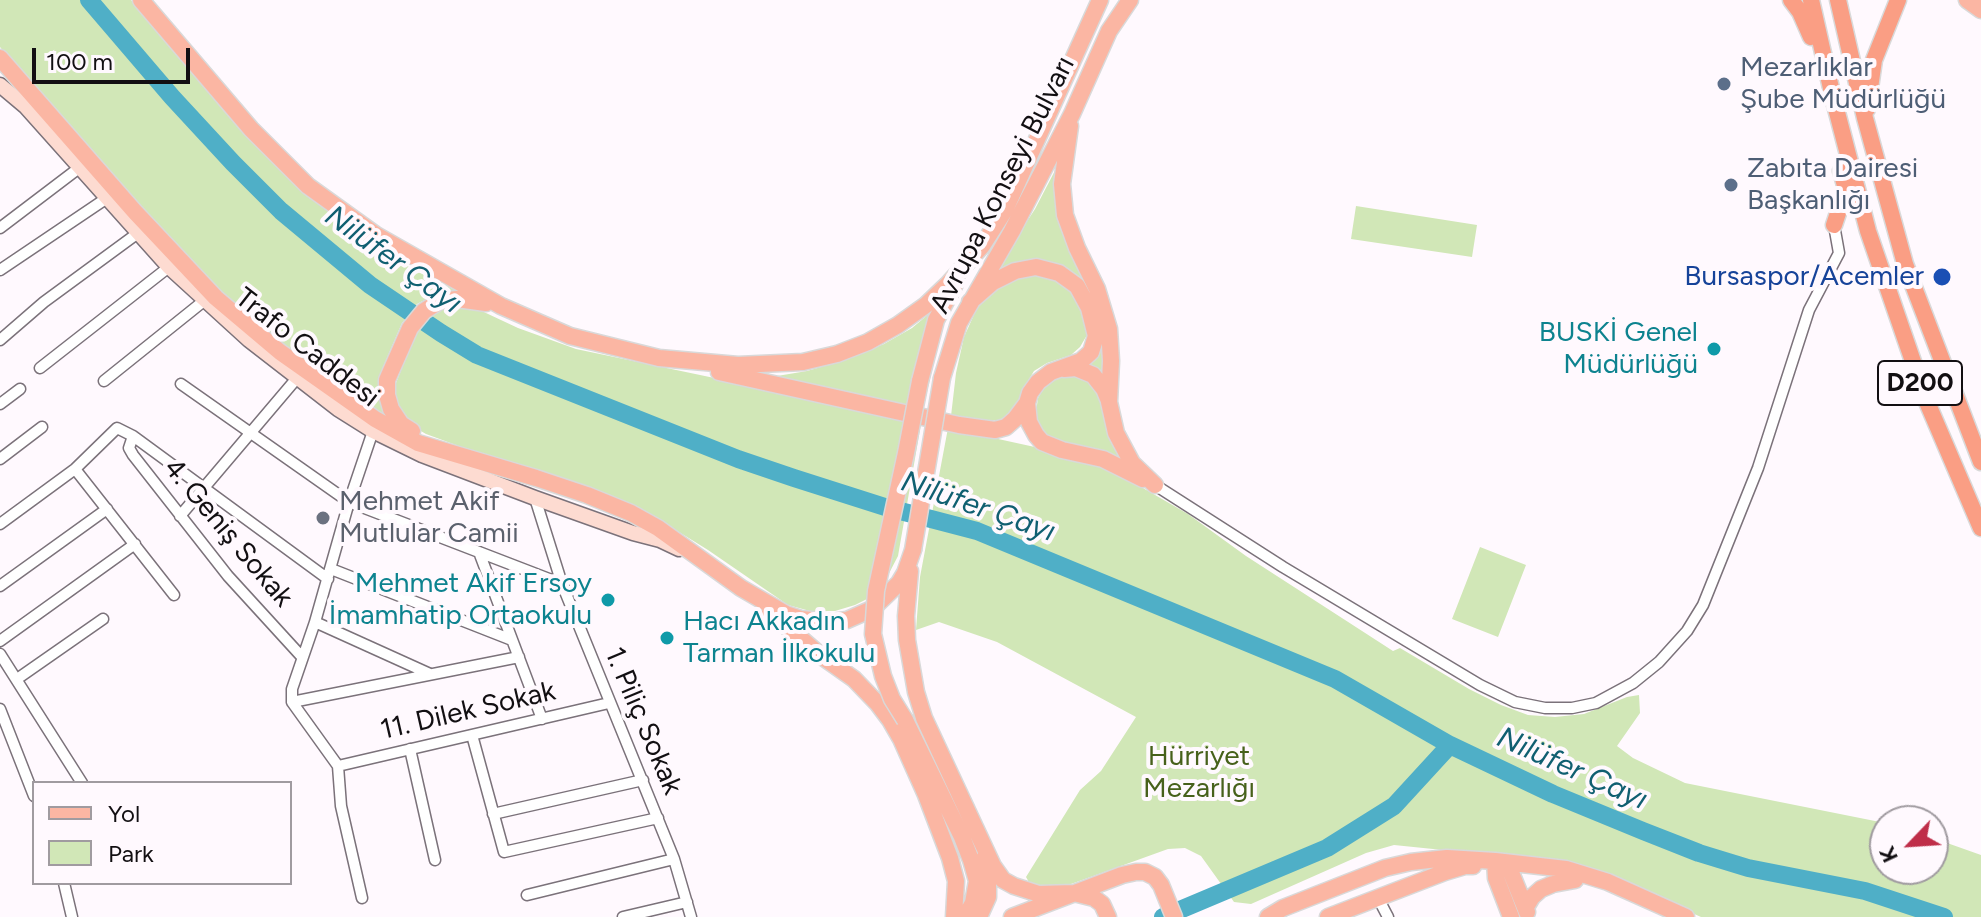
<!DOCTYPE html>
<html>
<head>
<meta charset="utf-8">
<style>
	body { margin:0 }
	#map { position:relative; width:1981px; height:917px; overflow:hidden; background:#fff9fe; font-family:Figtree,sans-serif }
	canvas { display:block }
	.legend { position:absolute; left:32px; top:781px; width:260px; height:104px; box-sizing:border-box; background:#fff9fe; border:2px solid #a09ba0; margin:0; padding:10px 14px; list-style:none; font-size:24px; color:#120f12 }
	.legend li { display:flex; align-items:center; gap:16px; height:40px }
	.legend b { width:40px; border:2px solid #a09ba0 }
	.north { position:absolute; left:1869px; top:805px; width:80px; height:80px; box-sizing:border-box; background:#fff9fe; border:2px solid #a09ba0; border-radius:50%; rotate:245deg; font-size:22px; font-weight:700; line-height:32px; text-align:center; color:#120f12 }
	.north::after { content:''; display:block; margin:auto; width:28px; height:36px; background:#bf2e49; clip-path:polygon(50% 0,100% 100%,50% 72%,0 100%) }
	.scale { position:absolute; left:32px; top:48px; width:158px; height:36px; box-sizing:border-box; border:4px solid #120f12; border-top:0; padding-left:10px; font-size:24px; line-height:28px; white-space:nowrap; color:#120f12; -webkit-text-stroke:6px #fff9fe; paint-order:stroke }
</style>
</head>
<body>
<div id="map">
<canvas width="1981" height="917"></canvas>
<ul class="legend">
<li><b style="height:10px;background:#fbb6a3"></b>Yol</li>
<li><b style="height:22px;background:#d1e7b7"></b>Park</li>
</ul>
<div class="north">K</div>
<div class="scale">100 m</div>
</div>
<script>
const ctx = document.querySelector('canvas').getContext('2d');
ctx.lineJoin = 'round';
function paint(path, color) { ctx.fillStyle = color; ctx.fill(path, 'evenodd'); }
const poly = rows => new Path2D(rows.map(r => 'M' + r).join(''));
function stroke(path, color, width, dash) { ctx.strokeStyle = color; ctx.lineWidth = width; ctx.lineCap = dash ? 'butt' : 'round'; ctx.setLineDash(dash || []); ctx.stroke(path); }
function label(font, color, halo, rows, align = 'center') {
  ctx.font = font + ' Figtree,sans-serif'; ctx.lineWidth = 8; ctx.setLineDash([]); ctx.textBaseline = 'middle'; ctx.strokeStyle = halo; ctx.fillStyle = color; for (const [text, x, y, turn = 0] of rows) {
    ctx.save(); ctx.translate(x, y); ctx.rotate((+turn || 0) * Math.PI / 180); ctx.textAlign = isNaN(turn) ? turn : align; if (halo) ctx.strokeText(text, 0, 0); ctx.fillText(text, 0, 0); ctx.restore();
  }
}
const green = poly([
	[0,0,131,0,223,109,295,185,344,224,412,269,459,292,436,294,417,304,402,323,383,367,378,387,381,404,392,421,283,347,236,308,67,130,0,47],
	[1060,161,1087,280,1103,326,1104,380,1086,365,1096,324,1054,267,989,280,1035,209],
	[1356,206,1477,225,1472,257,1351,239],
	[1046,274,1062,283,1076,295,1086,326,1087,335,1080,347,1071,355,1047,363,1034,371,1023,389,1019,401,1010,413,1000,420,983,421,951,416,956,373,964,337,977,308,990,290,1018,276],
	[952,301,941,330,923,410,771,377,807,371,848,359,884,344,912,328,942,303],
	[444,306,471,306,518,328,576,349,805,397,921,424,898,556,884,583,871,597,855,605,835,611,810,611,788,605,708,550,658,519,613,497,505,463,426,434,407,423,397,408,394,388,417,330,429,313],
	[1069,375,1084,378,1096,390,1127,464,1112,454,1097,449,1054,441,1045,434,1039,426,1036,412,1038,398,1045,386,1055,380],
	[948,428,1053,451,1110,469,1188,514,1246,556,1393,651,1400,648,1469,689,1501,705,1528,715,1555,717,1584,714,1627,697,1639,695,1640,713,1617,746,1633,758,1685,783,1885,823,1885,869,1933,869,1933,838,1981,855,1981,917,1701,917,1633,887,1521,858,1394,845,1366,853,1251,904,1234,902,1201,856,1185,848,1168,849,1071,884,1053,888,1040,888,1030,884,1026,877,1080,790,1101,771,1136,717,997,642,939,622,916,630,920,577],
	[1480,547,1526,565,1498,637,1452,619]
]);
const river = poly([
	[89,0,172,97,233,163,281,211,370,285,441,333,477,355,738,459,794,478,885,507,977,531,1335,679,1450,745,1553,794,1643,831,1699,853,1748,868,1865,891,1944,917],
	[1163,917,1327,848,1394,806,1450,745]
]);
const minor = poly([
	[0,228,79,168],
	[0,270,107,198],
	[0,340,44,302,138,233],
	[40,368,169,267],
	[104,381,205,300],
	[181,384,349,502,562,584],
	[0,404,20,389],
	[133,436,129,448,133,455,228,576,302,657],
	[0,459,42,427],
	[75,469,174,595],
	[1155,485,1283,567,1480,685,1515,702,1545,708,1572,708,1596,703,1633,683,1659,662,1687,631,1703,605,1758,468,1809,310,1839,253,1834,225],
	[535,498,562,584,674,859,691,917],
	[180,516,297,378],
	[0,524,75,469,117,428,133,436,328,579],
	[479,552,542,719],
	[331,569,512,640],
	[0,586,107,509],
	[315,622,430,674],
	[0,641,135,544],
	[0,654,82,783],
	[17,679,103,619],
	[292,702,519,657],
	[0,709,34,796],
	[472,735,504,852,658,818],
	[410,749,435,860],
	[338,766,609,703],
	[493,814,643,780],
	[64,883,72,917],
	[527,895,674,859],
	[362,898,341,806,338,766,292,702,292,689,315,622,349,502,373,431],
	[1378,898,1388,917],
	[623,917,687,902]
]);
const secondary = poly([
	[0,85,26,107,169,267,249,340,338,409,373,431,422,455,535,498,633,533,660,540,679,549]
]);
const primary = poly([
	[141,0,251,129,308,186,376,235,501,306,570,336,659,358,738,365,803,362,837,354,868,342,898,325,926,305,947,285,982,246,1005,210,1100,0],
	[1967,0,1981,10],
	[0,58,135,212,216,298,280,352,375,419,418,443,536,478,587,495,631,513,658,528,741,588,786,614,801,619,832,622,847,620,872,609,899,583,905,573,913,550],
	[1070,126,1062,184,1065,215,1077,248,1097,289,1109,329,1111,361,1109,402,1116,433,1132,463,1155,485],
	[1064,369,1076,368,1093,375,1104,389,1109,401],
	[719,372,959,425,995,430,1006,427,1015,419,1027,403,1030,393,1038,382,1051,372,1081,361,1091,352,1096,336,1089,308,1077,286,1059,273,1036,267,1015,271,993,282,970,302],
	[942,378,959,323,1012,231,1072,114,1109,31,1130,0],
	[920,381,936,320,955,284],
	[1027,403,1029,422,1036,435,1042,442,1062,450,1103,459,1143,479],
	[412,431,401,424,391,409,387,395,387,380,410,328,424,311,440,301,457,299,486,303],
	[910,571,906,616,907,640,916,692,924,718,993,866,1003,880,1014,886,1039,894,1074,893,1094,898,1102,904,1108,917],
	[770,612,820,655,854,679,878,704,890,720,901,739,926,795,950,858,956,881,954,917],
	[905,720,962,837,971,860,977,881,973,903,965,917],
	[1495,861,1496,878,1511,917],
	[1510,863,1510,870,1527,912],
	[1526,907,1532,897,1541,889,1553,884,1575,880],
	[979,917,988,897,988,882,985,857],
	[1012,917,1122,875,1136,872,1145,872,1155,877,1161,885,1174,917],
	[1268,917,1283,908,1385,868,1411,862,1447,858,1495,861,1566,869,1608,882,1686,917],
	[1328,917,1445,872,1465,866,1473,866]
]);
const trunk = poly([
	[1791,0,1800,12,1811,37],
	[1811,0,1833,97,1868,231,1927,402,1981,528],
	[1838,0,1865,118,1905,264,1981,462],
	[1867,109,1874,60,1898,0],
	[1834,225,1846,189,1841,171]
]);
const primaryBridge = poly([
	[913,550,942,378],
	[905,720,892,699,883,676,873,634,876,591,906,453,920,381]
]);
const markers = [
	[1724,84,8,"#5c6f8a"],
	[1731,185,8,"#5c6f8a"],
	[1942,277,10,"#1a4fb4"],
	[1714,349,8,"#0f9aa8"],
	[323,518,8,"#6b7280"],
	[608,600,8,"#0f9aa8"],
	[667,638,8,"#0f9aa8"]
];
const shields = [
	[1920,383,84]
];
const shieldNames = [
	["D200",1920,383]
];
const serviceNames = [
	["Mezarlıklar",1740,68],
	["Şube Müdürlüğü",1740,100],
	["Zabıta Dairesi",1747,169],
	["Başkanlığı",1747,201]
];
const streetNames = [
	["Avrupa Konseyi Bulvarı",1003,185,-63],
	["Trafo Caddesi",307,348,38],
	["4. Geniş Sokak",228,533,50],
	["11. Dilek Sokak",468,711,-13],
	["1. Piliç Sokak",643,721,67]
];
const transitNames = [
	["Bursaspor/Acemler",1924,277]
];
const cultureNames = [
	["BUSKİ Genel",1698,333],
	["Müdürlüğü",1698,365],
	["Mehmet Akif Ersoy",592,584],
	["İmamhatip Ortaokulu",592,616],
	["Hacı Akkadın",683,622,"left"],
	["Tarman İlkokulu",683,654,"left"]
];
const worshipNames = [
	["Mehmet Akif",339,502],
	["Mutlular Camii",339,534]
];
const parkNames = [
	["Hürriyet",1199,757],
	["Mezarlığı",1199,789]
];
const waterNames = [
	["Nilüfer Çayı",393,260,36],
	["Nilüfer Çayı",978,507,19],
	["Nilüfer Çayı",1572,769,24]
];
paint(green, '#d1e7b7');
stroke(river, '#4fafc7', 18);
stroke(minor, '#7b727a', 13);
stroke(secondary, '#7b727a', 17);
stroke(primary, '#d9d9d9', 19);
stroke(trunk, '#d9d9d9', 19);
stroke(minor, '#fff', 10);
stroke(secondary, '#fddbd1', 14);
stroke(primary, '#fbb6a3', 16);
stroke(trunk, '#fa9e84', 16);
stroke(primaryBridge, '#d9d9d9', 19, []);
stroke(primaryBridge, '#fbb6a3', 16);
for (const [x, y, r, color] of markers) { const dot = new Path2D(); dot.arc(x, y, r, 0, 2 * Math.PI); ctx.fillStyle = color; ctx.fill(dot); stroke(dot, '#fff9fe', 3); }
for (const [x, y, w] of shields) { const box = new Path2D(); box.roundRect(x - w / 2, y - 22, w, 44, 6); ctx.fillStyle = '#fff9fe'; ctx.fill(box); stroke(box, '#120f12', 2); }
label('bold 26px', '#120f12', null, shieldNames);
label('28px', '#4e5e75', '#fff9fe', serviceNames, 'left');
label('28px', '#120f12', '#fff9fe', streetNames);
label('28px', '#164399', '#fff9fe', transitNames, 'right');
label('28px', '#0d838f', '#fff9fe', cultureNames, 'right');
label('28px', '#5b616d', '#fff9fe', worshipNames, 'left');
label('28px', '#47611b', '#fff9fe', parkNames);
label('italic 30px', '#105f71', '#fff9fe', waterNames);
</script>
</body>
</html>
